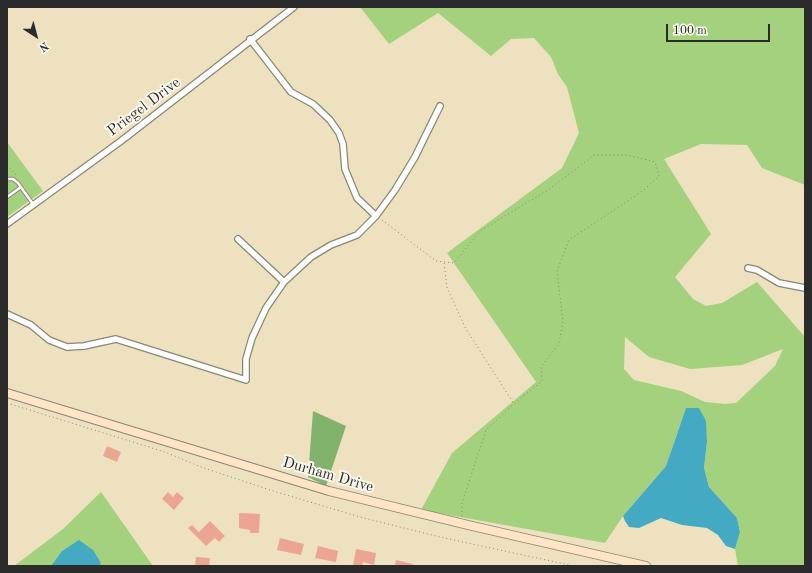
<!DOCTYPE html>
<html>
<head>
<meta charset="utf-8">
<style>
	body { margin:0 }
	#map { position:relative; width:812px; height:573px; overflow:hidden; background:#ede1c0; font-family:"Old Standard TT",serif }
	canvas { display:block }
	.frame { position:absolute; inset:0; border:8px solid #2b2b2b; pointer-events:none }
	.north { position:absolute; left:16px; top:16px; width:40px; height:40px; -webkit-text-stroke:3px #fbf7ec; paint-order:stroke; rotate:144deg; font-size:11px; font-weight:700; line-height:16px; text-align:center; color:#2b2b2b }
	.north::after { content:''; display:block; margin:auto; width:14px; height:18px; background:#2b2b2b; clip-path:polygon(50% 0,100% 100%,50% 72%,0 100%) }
	.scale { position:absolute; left:666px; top:24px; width:104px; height:18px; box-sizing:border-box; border:2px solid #2b2b2b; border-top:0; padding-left:5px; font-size:12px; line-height:14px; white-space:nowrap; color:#2b2b2b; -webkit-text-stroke:3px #fbf7ec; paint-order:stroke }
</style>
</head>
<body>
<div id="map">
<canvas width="812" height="573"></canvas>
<div class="frame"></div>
<div class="north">N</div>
<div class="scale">100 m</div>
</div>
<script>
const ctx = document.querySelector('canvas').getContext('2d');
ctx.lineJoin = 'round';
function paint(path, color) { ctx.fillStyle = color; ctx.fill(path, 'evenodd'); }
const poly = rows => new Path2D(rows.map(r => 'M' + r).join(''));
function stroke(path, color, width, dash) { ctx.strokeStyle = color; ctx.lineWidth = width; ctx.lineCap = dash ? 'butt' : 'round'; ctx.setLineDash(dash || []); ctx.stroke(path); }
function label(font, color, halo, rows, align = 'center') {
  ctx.font = font + ' "Old Standard TT",serif'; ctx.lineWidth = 4; ctx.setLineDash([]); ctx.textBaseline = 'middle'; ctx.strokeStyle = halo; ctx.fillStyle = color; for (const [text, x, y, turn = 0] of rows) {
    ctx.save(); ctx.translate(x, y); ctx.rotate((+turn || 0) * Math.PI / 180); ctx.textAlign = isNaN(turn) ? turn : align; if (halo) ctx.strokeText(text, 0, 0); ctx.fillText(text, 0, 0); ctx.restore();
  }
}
const green = poly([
	[360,7,805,7,805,185,762,168,747,145,701,144,664,159,711,234,675,277,693,299,706,306,722,303,757,282,805,337,805,566,738,566,735,549,740,532,737,518,709,487,704,468,707,442,699,408,686,408,666,466,623,516,605,543,421,510,452,453,536,382,447,253,562,168,579,133,567,87,558,74,551,57,534,38,511,39,491,56,438,13,389,44],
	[625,337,649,357,690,369,742,365,783,349,775,366,736,403,725,404,705,402,681,391,634,380,624,369],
	[7,142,43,191,7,217],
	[101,492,153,566,14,566,63,529]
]);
const forest = poly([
	[313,411,346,426,326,486,308,477]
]);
const water = poly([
	[686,408,699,408,706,421,707,442,704,468,709,487,737,518,740,532,735,549,726,546,718,535,707,528,682,525,661,518,639,528,629,527,625,521,623,516,666,466],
	[79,540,93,550,101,563,99,566,51,566,62,551]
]);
const building = poly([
	[107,446,121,452,117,462,103,456],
	[168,492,173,497,177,492,184,498,174,510,162,499],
	[239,513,260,514,259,533,250,533,250,530,239,528],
	[210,521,225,536,219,542,215,538,206,546,188,528,192,525,199,532],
	[280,538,304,544,301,555,277,550],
	[318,546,338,551,336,562,315,558],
	[356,549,376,553,374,565,363,562,362,566,353,566],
	[196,557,210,558,209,566,195,566],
	[396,560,413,564,413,566,395,566]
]);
const path = poly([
	[7,165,16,175],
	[382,220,436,261,454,263,480,231,548,190,594,155,627,155,655,162,659,176,644,190,569,240,557,271,563,322,559,343,541,367,542,381,514,404,466,329,447,288,444,262],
	[7,403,165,452,201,467,270,490,360,517,440,537,574,566],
	[462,516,462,503,486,430,513,405]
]);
const lane = poly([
	[7,179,13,179,18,183,33,204],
	[7,197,21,187]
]);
const street = poly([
	[250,39,291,92,313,104,330,120,339,133,343,144,345,169,357,198,376,216],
	[7,224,121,141,294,7],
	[238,239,284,282],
	[748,268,757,270,779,283,805,288],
	[7,314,31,325,49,340,67,347,84,346,116,339,246,380,246,359,252,338,266,308,284,282,311,257,331,245,357,235,376,216,395,190,415,157,440,106]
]);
const secondary = poly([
	[7,393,329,491,468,525,646,566]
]);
const streetNames = [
	["Priegel Drive",144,107,-37],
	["Durham Drive",328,475,16]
];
paint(green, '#a3d17e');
paint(forest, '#82b36d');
paint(water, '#44aac3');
paint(building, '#eda593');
stroke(lane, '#8c8676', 4.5);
stroke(street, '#8c8676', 8);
stroke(secondary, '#8c8676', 10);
stroke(path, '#8c8676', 1, [1, 3]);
stroke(lane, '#fff', 2.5);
stroke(street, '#fff', 5.5);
stroke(secondary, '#ffe4c6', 8);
label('15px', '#2b2b2b', '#fbf7ec', streetNames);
</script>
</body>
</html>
